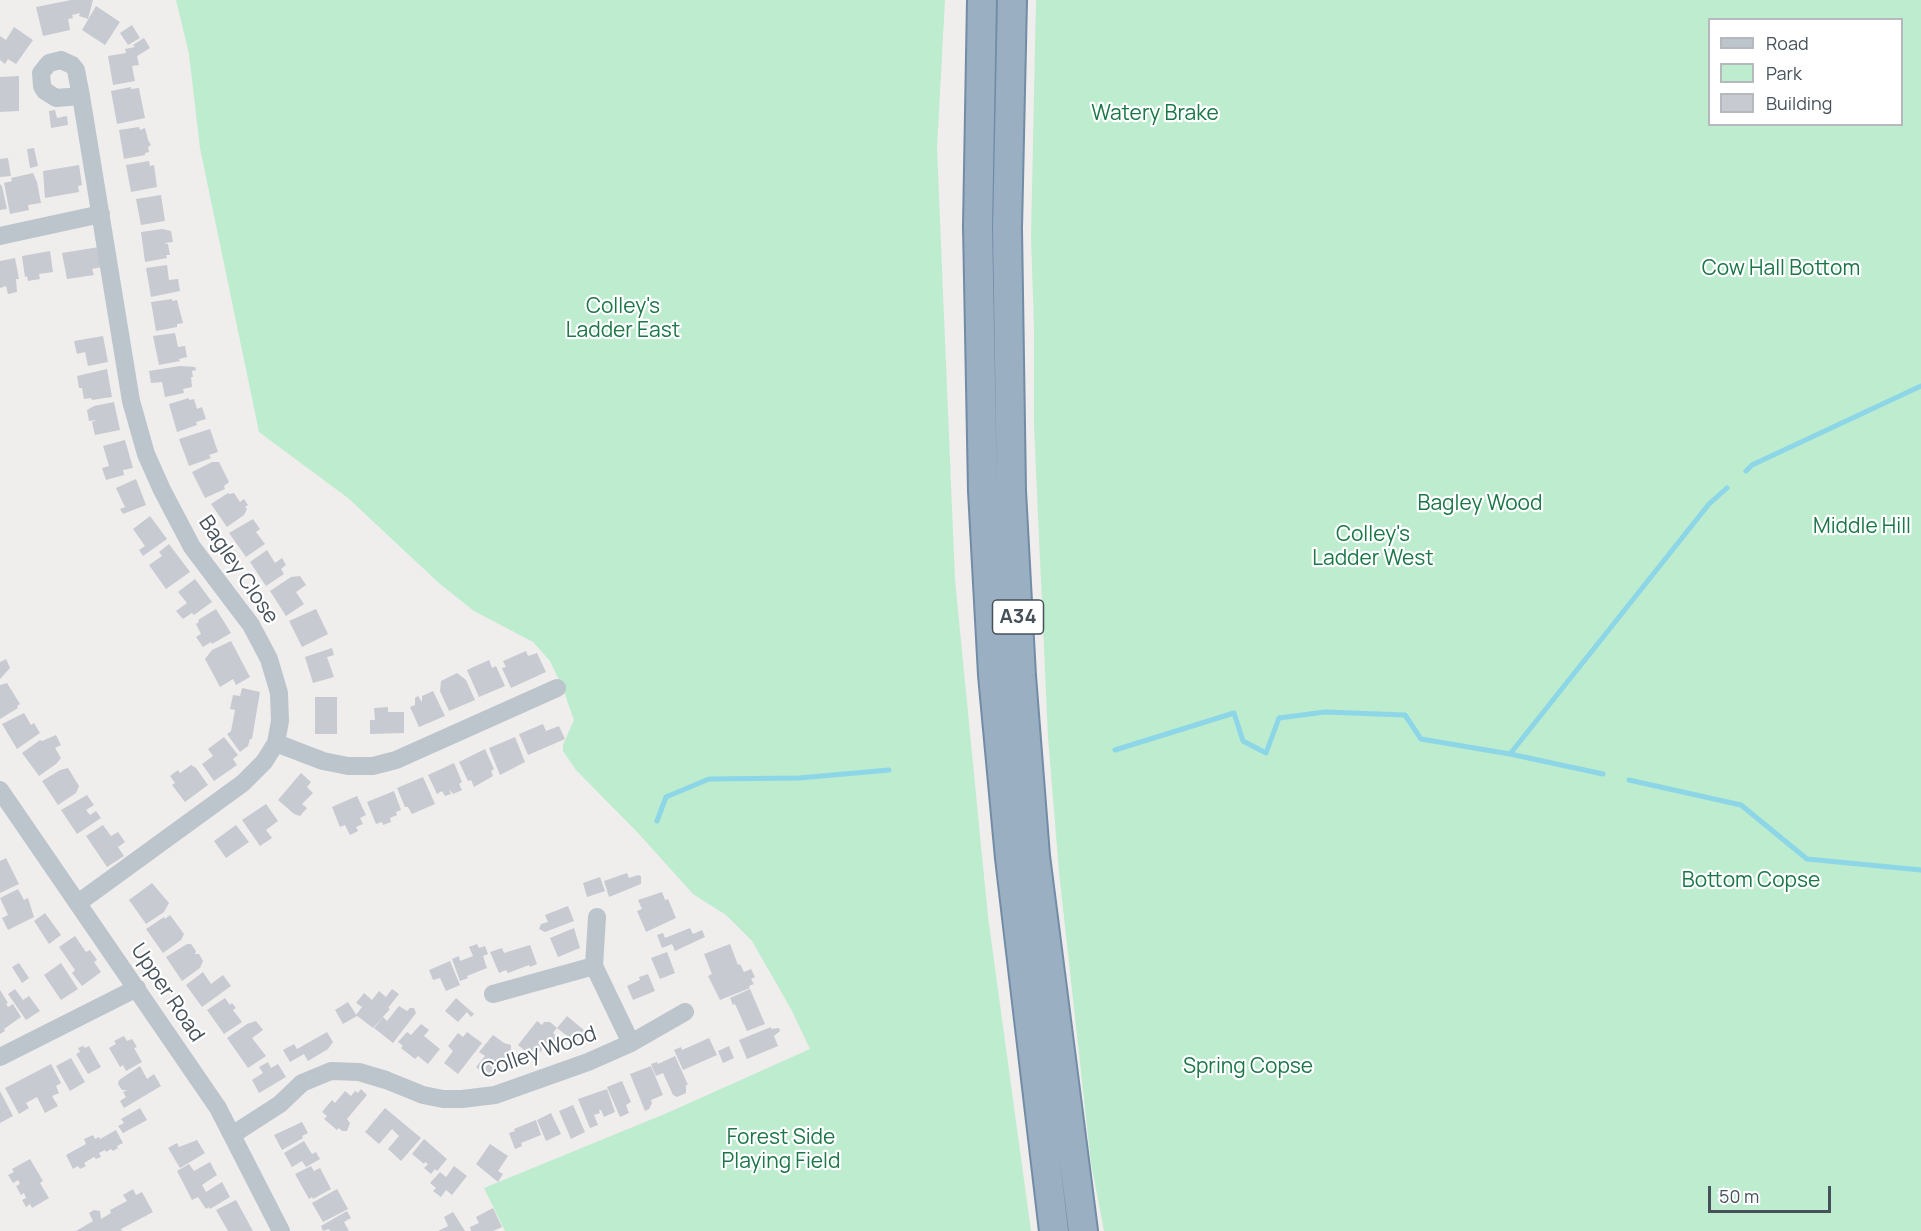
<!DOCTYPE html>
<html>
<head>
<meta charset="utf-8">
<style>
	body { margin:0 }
	#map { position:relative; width:1921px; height:1231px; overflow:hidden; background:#f0eded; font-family:Manrope,sans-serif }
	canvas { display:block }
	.legend { position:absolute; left:1708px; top:18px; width:195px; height:108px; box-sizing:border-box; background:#fff; border:2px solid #b5b9bd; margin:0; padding:8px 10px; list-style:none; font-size:18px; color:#46515a }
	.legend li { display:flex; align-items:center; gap:12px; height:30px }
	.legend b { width:30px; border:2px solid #b5b9bd }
	.scale { position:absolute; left:1708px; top:1186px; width:123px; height:27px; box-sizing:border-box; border:3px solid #46515a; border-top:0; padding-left:8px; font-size:18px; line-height:21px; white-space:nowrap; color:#46515a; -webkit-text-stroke:4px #fff; paint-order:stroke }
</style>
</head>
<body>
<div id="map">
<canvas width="1921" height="1231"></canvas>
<ul class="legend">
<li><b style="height:8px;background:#bcc5cc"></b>Road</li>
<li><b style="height:16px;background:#bdecce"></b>Park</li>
<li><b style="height:16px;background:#c7cad0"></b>Building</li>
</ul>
<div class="scale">50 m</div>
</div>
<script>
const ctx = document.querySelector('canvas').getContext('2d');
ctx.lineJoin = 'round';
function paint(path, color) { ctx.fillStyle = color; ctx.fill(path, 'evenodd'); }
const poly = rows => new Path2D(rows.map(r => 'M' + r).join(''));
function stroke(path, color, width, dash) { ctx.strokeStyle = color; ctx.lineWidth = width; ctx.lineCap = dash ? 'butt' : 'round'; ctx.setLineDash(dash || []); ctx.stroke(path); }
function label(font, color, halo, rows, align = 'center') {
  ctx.font = font + ' Manrope,sans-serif'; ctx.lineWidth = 4.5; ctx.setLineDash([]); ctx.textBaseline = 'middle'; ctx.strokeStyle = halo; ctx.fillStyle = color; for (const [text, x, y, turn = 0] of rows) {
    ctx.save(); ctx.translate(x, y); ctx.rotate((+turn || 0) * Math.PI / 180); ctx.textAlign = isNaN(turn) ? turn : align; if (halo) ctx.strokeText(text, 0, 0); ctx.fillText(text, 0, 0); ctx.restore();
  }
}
const green = poly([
	[176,0,945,0,937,148,955,580,988,917,1031,1231,505,1231,484,1188,667,1113,810,1049,791,1009,752,941,726,915,693,894,638,833,576,770,563,751,563,745,574,720,562,686,550,661,533,642,474,611,440,584,348,498,259,432,200,148,189,54],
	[1036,0,1921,0,1921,1231,1104,1231,1091,1163,1059,872,1048,737,1034,426,1034,327,1031,238],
	[1710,20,1902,20,1902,124,1710,124]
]);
const stream = poly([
	[1746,471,1752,465,1921,386],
	[1115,750,1234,713,1243,741,1266,753,1279,718,1325,712,1405,715,1421,739,1510,754,1603,774],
	[1510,754,1709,504,1727,488],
	[1629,780,1741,805,1807,859,1921,870],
	[657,821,666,797,709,779,799,778,889,770]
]);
const building = poly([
	[71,0,93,0,88,19,79,16,80,13,72,15,73,18,68,19,70,30,43,36,36,7],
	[96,6,120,22,105,45,82,30],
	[132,25,140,38,128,45,120,33],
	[14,27,33,40,16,64,8,59,5,64,0,60,0,36,6,40],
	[144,38,150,48,137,56,139,65,132,66,135,81,113,85,108,56,126,53,125,49,135,47,133,45],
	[19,76,19,111,0,112,0,77],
	[131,87,131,89,139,88,145,118,117,124,111,91],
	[55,110,57,118,67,116,68,125,51,128,49,111],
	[139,127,140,130,145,128,148,140,151,145,148,147,149,152,145,153,145,155,124,159,119,130],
	[34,148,38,166,30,168,27,149],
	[8,158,11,176,0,177,0,159],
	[149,161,150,166,154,165,157,187,131,192,126,165],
	[79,165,82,185,78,186,79,192,45,198,43,171],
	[33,173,37,182,41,203,28,205,29,210,10,214,4,183,12,181,11,178],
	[0,184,2,186,7,209,0,210],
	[161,195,165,221,141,225,136,199],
	[162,229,171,231,173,242,164,243,168,244,170,255,166,255,167,258,145,262,141,232],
	[99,247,102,267,92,269,94,275,67,279,62,253],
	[50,251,53,272,39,274,40,279,28,281,27,276,25,277,22,256],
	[15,258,19,279,16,279,17,292,8,294,6,286,0,288,0,261],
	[167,265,169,280,178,279,180,291,151,297,146,268],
	[172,299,172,301,177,300,183,323,177,324,177,327,156,331,151,302],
	[175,333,178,347,185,346,187,357,179,359,180,361,159,365,153,336],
	[103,336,108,362,88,366,85,352,77,354,74,341],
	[180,366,195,367,196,370,192,371,193,377,191,377,192,387,183,389,184,393,165,397,162,382,151,383,149,371],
	[107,369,112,397,92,400,91,398,84,399,82,388,79,388,77,376],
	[189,398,189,400,194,399,197,409,202,407,206,419,196,422,197,425,177,432,169,404],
	[114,402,120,430,95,435,92,422,96,420,89,421,87,410,94,406],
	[210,429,218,452,209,455,211,458,189,466,179,439],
	[125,440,133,468,123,470,124,475,106,480,102,468,109,466,103,446],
	[212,462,219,462,229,482,224,486,225,489,205,498,192,472],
	[136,479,146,505,123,514,120,509,125,507,116,488],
	[228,493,229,494,234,493,240,502,244,499,248,505,245,507,247,509,244,515,227,527,211,504],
	[150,516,167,539,143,556,139,550,145,546,133,529],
	[253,519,260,529,256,532,265,544,246,557,229,533],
	[169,544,190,572,166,589,149,565,162,556,159,552],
	[267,550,275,563,282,558,286,565,281,569,284,574,266,586,250,562],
	[300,576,306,585,296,592,304,604,286,616,270,591,291,577],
	[195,579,212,602,194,615,192,613,183,619,176,611,187,603,178,592],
	[216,609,231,633,212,644,211,642,203,647,196,637,201,634,196,624,199,622,198,620],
	[316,609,328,634,302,647,289,621],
	[231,641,250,677,236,685,233,679,220,687,205,659,212,650],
	[332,648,334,655,327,657,334,677,313,683,305,657],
	[526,651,528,656,537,653,546,672,511,688,502,668,506,667,503,661],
	[6,659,10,668,0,679,0,662],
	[489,660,492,668,496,666,505,686,479,697,467,670],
	[457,673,466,680,475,700,449,711,440,691,441,681],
	[7,683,20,704,17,706,18,708,0,719,0,685],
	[242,688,260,692,252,739,250,739,248,746,240,752,227,734,231,731,235,710,230,709,233,695,240,696],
	[433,691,445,716,419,727,410,707,415,705,415,698,418,696,422,702,422,696],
	[315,697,337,697,337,734,315,734],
	[388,707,388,712,404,712,404,733,370,734,370,720,375,720,374,708],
	[24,713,31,725,34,723,40,733,17,749,2,724],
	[543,724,546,731,559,726,565,739,528,755,519,734],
	[56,735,61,745,55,748,61,758,56,764,39,776,22,753,40,740,42,741],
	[224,737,238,755,233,759,237,765,214,781,202,764,213,756,208,749],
	[515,737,525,762,500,775,489,748],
	[485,749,494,769,491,771,493,776,474,787,471,780,468,781,459,762],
	[454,763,462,782,459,784,462,790,453,794,449,789,451,794,445,796,442,791,437,794,428,775],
	[191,765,196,768,208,785,185,802,172,785,175,783,170,776,178,770,180,773],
	[68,768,79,786,76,793,58,805,42,781,60,770],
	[301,773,311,782,307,787,313,793,302,804,307,808,300,816,294,814,278,800],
	[423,777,435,804,412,814,408,807,405,807,397,788],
	[394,791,401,810,396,812,397,815,390,818,391,822,383,825,382,822,376,824,367,802],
	[87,795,94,805,86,810,90,815,96,811,101,818,77,834,61,810],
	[357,796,366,815,360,818,363,824,356,827,358,831,350,835,345,825,340,827,332,807],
	[266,804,278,821,266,830,272,838,260,846,242,820],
	[103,825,111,836,118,832,125,842,118,847,124,856,107,867,86,836],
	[236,825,249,842,226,858,214,841],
	[6,858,19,884,0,893,0,861],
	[627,873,629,878,638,875,641,876,641,884,609,897,604,881],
	[600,877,605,891,587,897,583,883],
	[152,883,169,903,164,912,146,924,129,900],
	[18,889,24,900,28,898,34,917,8,930,2,918,8,915,0,898],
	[662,892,665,900,668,899,676,918,646,932,637,911,642,909,638,900],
	[568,906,574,921,545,932,539,929,541,924,548,922,545,915],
	[45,913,61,935,49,944,34,921],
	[170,915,184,934,181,940,163,953,146,929,164,917,165,919],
	[574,928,580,948,558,957,550,938],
	[690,928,693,934,702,930,705,937,675,951,672,944,662,948,657,935,663,933,665,938],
	[75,936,86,952,90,950,97,960,94,962,101,972,82,986,72,973,75,970,59,947],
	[187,944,191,944,196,951,195,954,199,954,203,961,200,968,182,981,166,957],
	[477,944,479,948,485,946,488,954,483,956,487,968,467,976,468,978,460,981,452,959,459,956,460,961,473,956,469,947],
	[730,944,738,965,740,964,744,972,751,969,755,977,751,979,754,984,749,986,750,988,720,1000,708,976,712,974,704,954],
	[530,945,537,964,530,967,529,965,508,973,506,970,499,973,490,952,502,948,504,953],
	[667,952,675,973,660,979,651,958],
	[450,961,460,985,446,991,440,978,433,980,429,970],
	[19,963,29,978,22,983,12,967],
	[61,963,78,989,61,1000,44,975],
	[203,972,211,984,223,975,231,986,202,1007,186,985],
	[648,974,655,991,633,1000,627,986,640,980,639,977],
	[15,989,23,1000,29,996,40,1011,26,1020,8,994],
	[392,989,399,994,388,1008,390,1009,373,1028,356,1015,362,1007,356,1003,364,993,372,1000,379,991,386,997],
	[750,989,765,1024,747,1031,735,1004,733,1005,730,998],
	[0,990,8,1003,6,1004,8,1007,13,1004,21,1017,4,1029,5,1031,0,1034],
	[225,998,230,1005,232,1003,236,1008,233,1010,242,1022,224,1034,207,1010],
	[456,998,474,1014,471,1017,467,1012,458,1022,445,1011],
	[348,1002,357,1016,343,1024,335,1010],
	[399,1006,407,1011,410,1008,414,1008,416,1013,393,1043,374,1028,383,1017,387,1021],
	[567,1016,585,1031,575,1042,557,1028],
	[256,1021,263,1030,252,1038,266,1056,248,1068,227,1038,247,1024],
	[537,1021,542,1025,544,1022,550,1022,557,1028,553,1033,563,1041,552,1055,544,1048,539,1053,534,1050,530,1055,518,1045],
	[421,1024,429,1030,424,1036,440,1049,428,1064,418,1056,415,1059,401,1048,403,1046,398,1042,407,1032,411,1035],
	[771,1027,771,1029,779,1028,780,1031,774,1036,778,1046,747,1059,739,1040],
	[327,1032,333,1042,328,1049,308,1061,304,1054,290,1062,283,1050,294,1044,297,1049],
	[467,1032,482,1043,458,1074,444,1063,453,1051,448,1046,458,1033,463,1037],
	[493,1035,504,1043,511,1045,511,1049,489,1077,476,1067,485,1056,479,1052],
	[124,1036,127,1041,132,1039,137,1047,134,1048,142,1062,126,1071,123,1065,120,1067,109,1048,116,1044,114,1041],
	[709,1038,717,1055,683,1070,674,1050,681,1047,682,1050],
	[83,1046,85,1048,89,1046,101,1067,88,1074,76,1054,80,1052,78,1048],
	[729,1046,734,1058,723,1063,718,1051],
	[675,1056,688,1085,686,1085,686,1093,677,1097,673,1095,663,1073,656,1076,651,1064,657,1062,658,1064],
	[71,1058,85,1082,70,1091,56,1066],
	[268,1062,271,1068,278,1064,286,1077,259,1093,252,1080,263,1073,259,1067],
	[51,1064,61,1083,56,1086,59,1093,52,1096,58,1106,45,1113,37,1097,26,1103,29,1108,19,1114,5,1088],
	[140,1066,147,1079,154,1074,161,1086,124,1108,120,1101,126,1097,123,1092,127,1090,122,1090,118,1084,119,1080],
	[651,1066,663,1095,651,1100,652,1103,649,1109,645,1111,630,1074],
	[622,1081,631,1102,626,1105,629,1113,620,1117,607,1087],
	[361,1089,367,1095,347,1119,350,1123,347,1131,342,1131,339,1128,337,1130,324,1119,327,1116,322,1112,332,1100,335,1103,345,1091,351,1096,355,1091,358,1093],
	[607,1089,615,1112,604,1117,601,1110,599,1110,600,1113,594,1115,598,1125,590,1128,578,1099],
	[0,1091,13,1116,0,1123],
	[573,1105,585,1132,571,1139,559,1111],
	[140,1108,147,1120,123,1133,118,1126,124,1123,121,1119],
	[385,1108,421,1138,401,1161,388,1149,399,1136,392,1129,379,1144,365,1132],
	[551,1113,561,1134,546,1141,537,1120],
	[536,1120,541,1135,521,1143,522,1146,515,1149,509,1133,515,1131,514,1129],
	[302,1122,308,1133,302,1136,303,1138,282,1150,274,1135],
	[116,1130,123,1143,117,1146,118,1148,113,1151,111,1149,106,1152,105,1150,99,1153,101,1157,96,1159,94,1157,84,1163,86,1166,80,1169,78,1166,73,1169,66,1155,86,1144,84,1139,93,1135,95,1139,99,1137,100,1139],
	[424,1139,447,1159,437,1171,435,1169,431,1174,424,1168,428,1164,425,1162,424,1164,412,1154],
	[197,1140,205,1153,180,1168,168,1148,177,1143,179,1147],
	[304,1141,312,1154,316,1152,320,1159,306,1167,302,1161,292,1167,284,1153],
	[490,1144,508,1156,498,1171,503,1174,498,1182,476,1164],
	[30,1159,43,1181,40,1183,49,1198,32,1208,30,1204,26,1207,22,1200,26,1198,24,1193,21,1195,16,1186,20,1184,18,1180,13,1183,8,1175,14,1172,12,1169],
	[210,1162,217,1175,202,1185,206,1192,222,1182,230,1197,210,1209,209,1207,206,1209,198,1197,192,1200,177,1171,189,1164,194,1171],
	[311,1166,314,1171,320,1168,331,1189,313,1199,312,1197,309,1199,295,1174],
	[454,1166,467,1176,452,1195,446,1190,441,1197,433,1191,436,1188,430,1183,440,1172,446,1177],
	[133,1189,136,1195,142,1192,153,1212,121,1229,122,1231,76,1231,93,1221,89,1213,94,1210,100,1211,101,1219,111,1213,110,1210,127,1201,123,1195],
	[337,1189,348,1209,323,1222,312,1203],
	[236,1200,253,1231,228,1231,216,1210],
	[493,1208,502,1227,493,1231,471,1231,470,1227,479,1223,476,1217],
	[347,1211,351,1218,344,1222,349,1231,330,1231,329,1229,323,1231,321,1226],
	[453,1212,465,1231,438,1231,448,1226,444,1217]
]);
const minor = poly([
	[61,60,72,65,76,70,81,96,56,98,45,91,42,86,41,73,49,63,61,60],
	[0,236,101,214],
	[276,743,323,761,348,766,373,766,396,760,557,688],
	[0,790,218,1108,281,1231],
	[78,903,243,783,264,762,276,743,280,721,279,693,269,659,251,625,192,547,162,490,146,454,131,401,81,96],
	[597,917,594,966,631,1043],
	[493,994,594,966],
	[0,1057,137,988],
	[232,1135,280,1104,302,1083,331,1071,359,1072,386,1080,423,1095,443,1099,462,1099,495,1095,588,1062,631,1043,685,1012]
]);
const trunk = poly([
	[982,0,978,226,983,491,993,675,1010,858,1054,1231],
	[1012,0,1007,228,1011,491,1021,676,1035,856,1083,1231]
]);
const shields = [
	[1018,617,51]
];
const shieldNames = [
	["A34",1018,617]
];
const parkNames = [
	["Watery Brake",1155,114],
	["Cow Hall Bottom",1781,269],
	["Colley's",623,307],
	["Ladder East",623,331],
	["Bagley Wood",1480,504],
	["Middle Hill",1862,527],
	["Colley's",1373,535],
	["Ladder West",1373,559],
	["Bottom Copse",1751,881],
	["Spring Copse",1248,1067],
	["Forest Side",781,1138],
	["Playing Field",781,1162]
];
const streetNames = [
	["Bagley Close",238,570,56],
	["Upper Road",167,993,56],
	["Colley Wood",539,1053,-19]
];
paint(green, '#bdecce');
stroke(stream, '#8cd6e7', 5);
paint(building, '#c7cad0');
stroke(trunk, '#728ca6', 32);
stroke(minor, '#bcc5cc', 18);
stroke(trunk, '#9aafc2', 28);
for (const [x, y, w] of shields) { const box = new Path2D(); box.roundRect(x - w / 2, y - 17, w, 34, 4.5); ctx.fillStyle = '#fff'; ctx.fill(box); stroke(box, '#46515a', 1.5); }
label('bold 20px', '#46515a', null, shieldNames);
label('21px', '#1b7747', '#fff', parkNames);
label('21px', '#46515a', '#fff', streetNames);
</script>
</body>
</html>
